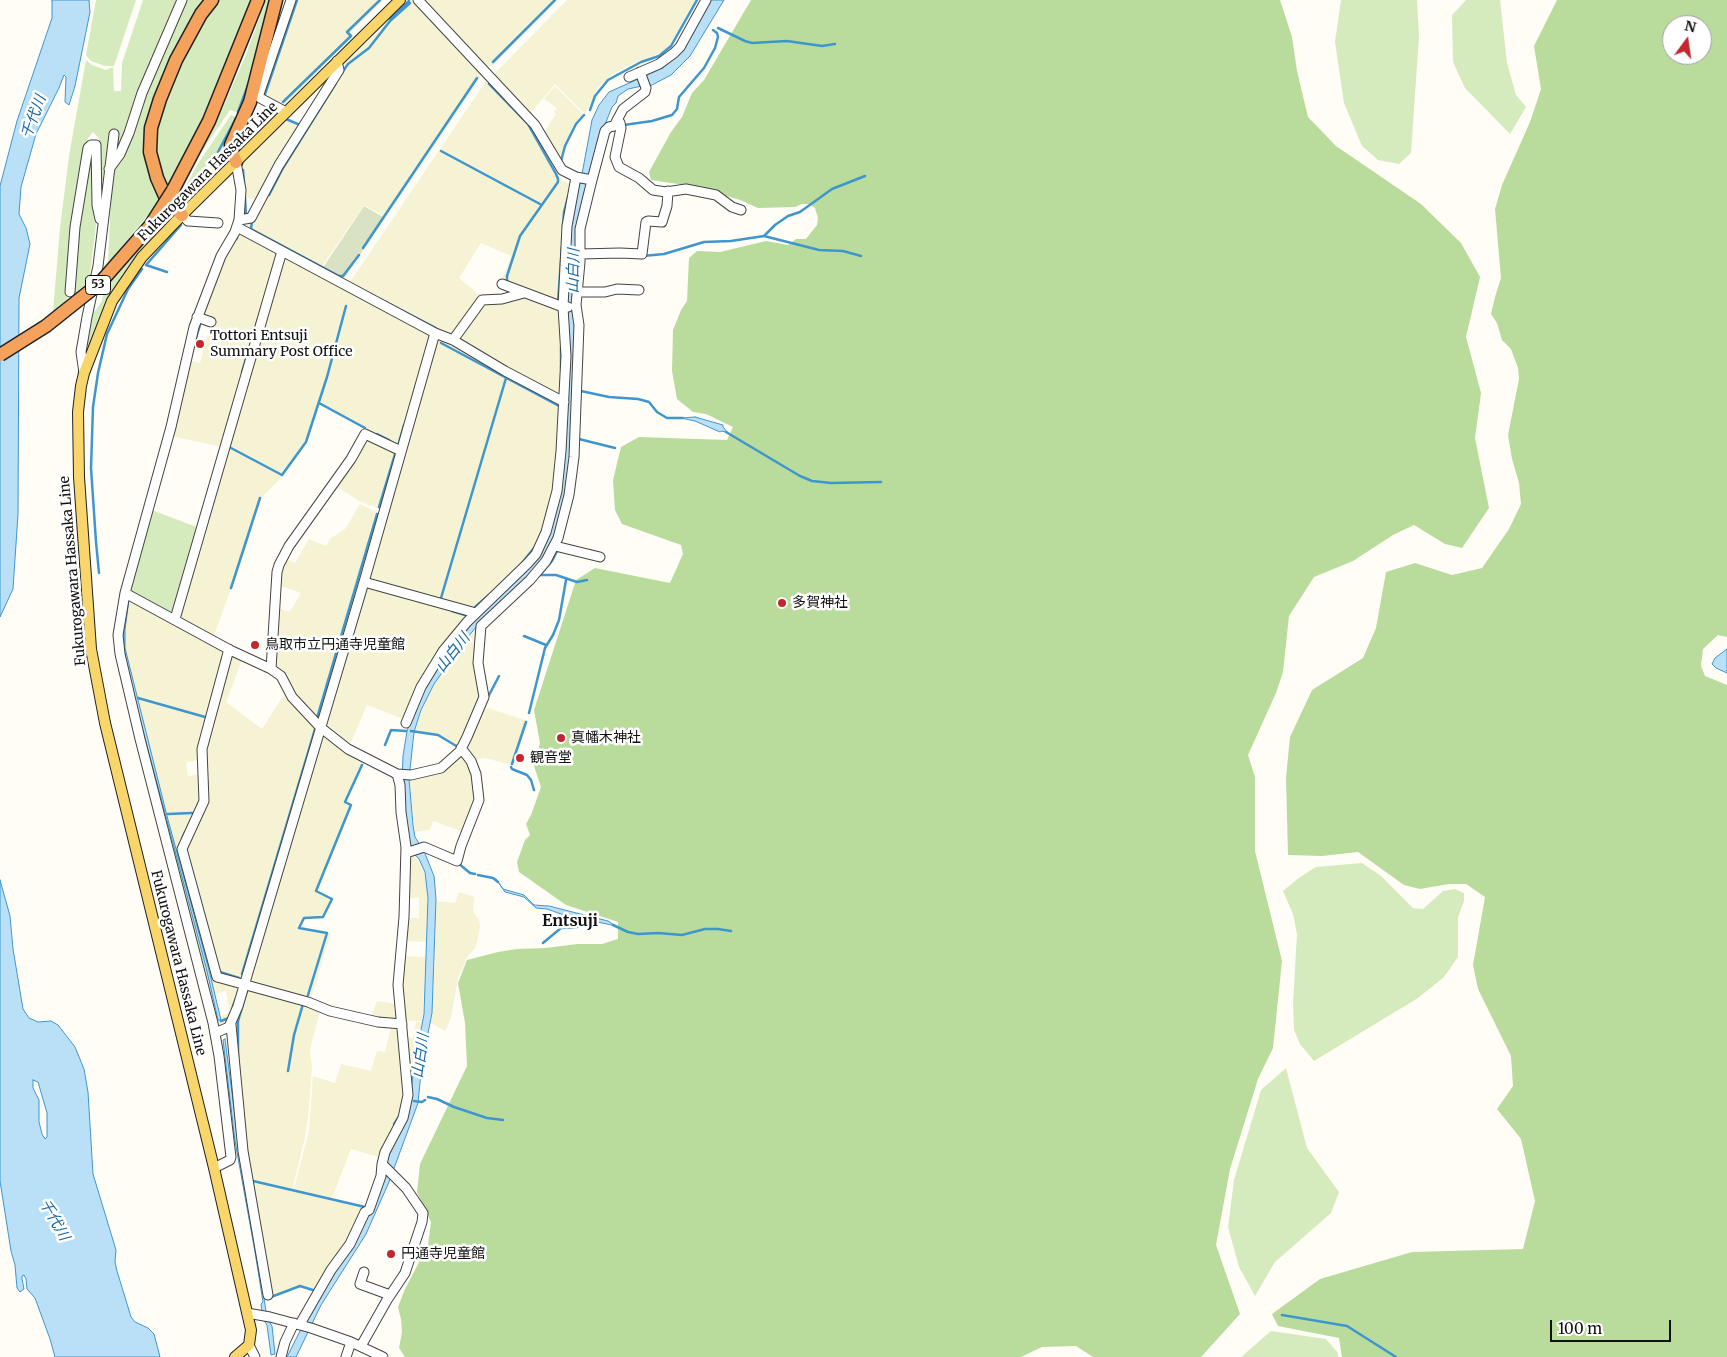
<!DOCTYPE html>
<html>
<head>
<meta charset="utf-8">
<style>
	body { margin:0 }
	#map { position:relative; width:1727px; height:1357px; overflow:hidden; background:#fffdf5; font-family:Merriweather,serif }
	canvas { display:block }
	.north { position:absolute; left:1662px; top:15px; width:50px; height:50px; box-sizing:border-box; background:#fff; border:1px solid #a0a0a0; border-radius:50%; rotate:14deg; font-size:14px; font-weight:700; line-height:20px; text-align:center; color:#111 }
	.north::after { content:''; display:block; margin:auto; width:18px; height:22px; background:#c4262e; clip-path:polygon(50% 0,100% 100%,50% 72%,0 100%) }
	.scale { position:absolute; left:1550px; top:1320px; width:121px; height:22px; box-sizing:border-box; border:2px solid #111; border-top:0; padding-left:6px; font-size:15px; line-height:18px; white-space:nowrap; color:#111; -webkit-text-stroke:4px #fff; paint-order:stroke }
</style>
</head>
<body>
<div id="map">
<canvas width="1727" height="1357"></canvas>
<div class="north">N</div>
<div class="scale">100 m</div>
</div>
<script>
const ctx = document.querySelector('canvas').getContext('2d');
ctx.lineJoin = 'round';
function paint(path, color) { ctx.fillStyle = color; ctx.fill(path, 'evenodd'); }
const poly = rows => new Path2D(rows.map(r => 'M' + r).join(''));
function stroke(path, color, width, dash) { ctx.strokeStyle = color; ctx.lineWidth = width; ctx.lineCap = dash ? 'butt' : 'round'; ctx.setLineDash(dash || []); ctx.stroke(path); }
function label(font, color, halo, rows, align = 'center') {
  ctx.font = font + ' Merriweather,"Noto Sans JP",serif'; ctx.lineWidth = 5; ctx.setLineDash([]); ctx.textBaseline = 'middle'; ctx.strokeStyle = halo; ctx.fillStyle = color; for (const [text, x, y, turn = 0] of rows) {
    ctx.save(); ctx.translate(x, y); ctx.rotate((+turn || 0) * Math.PI / 180); ctx.textAlign = isNaN(turn) ? turn : align; if (halo) ctx.strokeText(text, 0, 0); ctx.fillText(text, 0, 0); ctx.restore();
  }
}
const farmland = poly([
	[295,0,383,0,350,32,354,36,286,103,281,106,263,97,269,72],
	[405,0,413,0,480,71,481,77,386,217,364,205,321,268,248,230,247,224,345,66,344,63,379,31,386,18],
	[422,0,556,0,492,66,485,67],
	[567,0,696,0,669,46,659,54,638,61,611,75,597,89,585,114,555,84,530,114,496,79,495,73],
	[489,80,533,127,563,181,572,185,572,188,565,212,560,303,501,282,511,256,481,243,459,278,482,297,452,337,352,285,352,279,486,81],
	[555,86,583,114,573,127,560,160,544,132,556,114,554,112,557,108,544,99],
	[284,119,301,126,260,198,244,198,241,161],
	[242,233,277,251,279,257,223,447,170,436,189,360,200,363,211,324,201,317,225,256,238,234],
	[288,257,430,335,399,447,318,404,306,443,283,476,260,499,245,551,213,638,182,621,179,616,284,259],
	[523,295,560,309,563,339,561,396,457,341,481,303],
	[438,339,443,340,561,404,552,503,536,547,525,561,475,608,472,609,368,578],
	[370,440,398,452,381,509,361,502,334,485,354,463,358,456,356,455,361,446,364,447],
	[360,504,380,514,318,720,309,714,274,667,278,608,290,612,301,593,279,585,284,557,295,563,309,539,326,546,331,538,345,529],
	[366,585,467,615,429,664,415,689,403,719,367,705,349,747,323,726],
	[127,597,226,650,200,760,186,762,188,776,201,774,201,800,180,847,172,850,145,749,121,640],
	[474,630,476,632,480,698,459,747,438,735,415,731,422,710,434,684,455,654],
	[233,655,242,660,226,702,262,729,281,699,287,693,317,727,242,979,240,980,219,974,186,847,206,802,205,749,230,656],
	[483,708,487,709,488,708,528,721,512,765,485,758,473,760,466,748],
	[325,735,364,761,346,802,351,805,317,890,333,899,323,918,305,918,300,927,312,931,331,933,311,999,250,983,249,981,322,736],
	[463,754,471,770,476,797,464,832,433,821,430,830,415,832,409,777,419,776],
	[414,853,424,872,427,886,427,942,405,941,407,918,419,918,419,898,408,898,410,854],
	[459,892,474,897,473,912,479,919,480,927,476,947,468,956,458,978,451,1018,445,1031,431,1023,436,947,436,901,455,903],
	[404,956,426,957,422,1021,404,1021,401,999],
	[216,978,240,985,233,1011,227,1022,223,1025,217,1026,215,1018,230,1013,226,991,211,995,208,980],
	[246,989,321,1008,311,1045,310,1054,312,1067,308,1117,305,1137,293,1187,294,1188,309,1131,313,1076,335,1083,341,1064,371,1071,377,1051,385,1052,391,1026,400,1025,405,1084,402,1114,378,1157,351,1149,332,1198,368,1207,318,1290,300,1285,270,1296,248,1171,235,1026],
	[377,1001,396,1004,398,1021,370,1019],
	[416,1022,422,1022,413,1067,410,1096,407,1037,413,1038]
]);
const green = poly([
	[96,0,136,0,114,66,105,66,91,61,86,55],
	[143,0,177,0,144,80,125,132,114,159,111,132,99,201,99,138,93,132,88,138,80,177,67,300,53,312,60,228,69,156,86,60,92,65,106,70,113,67,114,91,121,91,122,63],
	[185,0,207,0,149,117,160,197,153,209,108,263,112,178,113,171,130,138,160,59],
	[217,0,251,0,232,51,200,126,167,188,164,182,154,144,156,129,173,78,205,18],
	[266,0,273,0,242,114,230,110,194,163,217,121,245,57],
	[1341,0,1417,0,1419,36,1411,153,1399,164,1378,160,1362,146,1344,103,1335,42],
	[1466,0,1500,0,1507,63,1516,95,1526,107,1510,134,1465,88,1453,62,1452,15],
	[231,115,240,118,224,152,214,154,190,191,181,196,180,196,199,162],
	[93,152,96,225,89,282,73,295,77,232],
	[166,218,163,226,133,261,104,306,87,353,85,352,90,314,95,311,102,301,105,286,130,260],
	[152,510,199,528,172,615,129,590],
	[180,848,215,978,208,980,172,850],
	[1362,863,1381,876,1413,908,1423,909,1443,891,1455,889,1464,893,1464,901,1458,917,1458,957,1444,977,1418,998,1314,1061,1300,1044,1294,1030,1293,1003,1297,934,1293,914,1283,891,1300,877,1316,867],
	[1286,1068,1307,1148,1339,1192,1331,1213,1275,1262,1255,1296,1239,1267,1228,1227,1234,1180,1261,1090],
	[1271,1331,1326,1339,1338,1353,1338,1357,1241,1357]
]);
const forest = poly([
	[751,0,1280,0,1292,37,1297,71,1308,117,1336,146,1421,204,1461,243,1480,277,1466,337,1481,393,1475,438,1489,508,1462,548,1445,544,1414,525,1393,535,1353,561,1314,577,1289,616,1283,672,1276,693,1248,755,1255,777,1255,851,1282,961,1273,1048,1258,1079,1230,1169,1216,1245,1240,1314,1201,1357,1093,1357,1076,1346,1042,1347,1021,1357,405,1357,399,1348,402,1332,401,1319,398,1307,405,1289,428,1245,431,1222,417,1192,420,1164,467,1066,465,1023,458,983,467,960,498,952,517,949,546,948,577,944,602,944,618,939,618,922,566,905,519,872,517,862,525,840,530,835,526,824,531,815,541,787,534,766,540,743,534,710,576,580,595,568,670,583,683,554,681,545,622,524,615,510,613,480,621,447,639,437,727,440,733,427,706,414,693,412,677,399,672,371,673,330,681,310,687,301,689,258,697,251,720,252,766,241,788,245,796,239,806,239,817,225,818,218,815,208,809,204,802,204,795,207,758,208,740,200,698,187,651,180,649,172,671,132,682,117,692,93,704,80],
	[1557,0,1727,0,1727,637,1718,635,1703,649,1701,666,1705,676,1727,685,1727,1357,1342,1357,1339,1338,1278,1326,1272,1314,1320,1279,1412,1252,1523,1249,1535,1201,1521,1139,1497,1109,1513,1086,1511,1056,1478,989,1473,965,1485,897,1466,884,1449,884,1420,889,1404,885,1358,852,1322,856,1288,855,1286,778,1290,737,1312,690,1363,658,1376,628,1386,572,1415,563,1452,575,1482,568,1509,529,1521,504,1519,483,1512,459,1508,435,1519,379,1518,368,1511,349,1502,340,1497,323,1491,314,1495,297,1501,278,1495,209,1502,185,1530,122,1541,89,1534,46],
	[1672,25,1702,25,1702,55,1672,55]
]);
const cemetery = poly([
	[364,206,385,218,345,277,341,279,322,269]
]);
const water = poly([
	[52,0,89,0,90,12,75,86,69,105,65,102,66,77,64,75,59,88,36,134,21,187,19,214,26,228,30,244,19,298,18,514,13,589,0,617,0,186,17,121,52,18,52,0],
	[711,0,724,0,690,56,671,75,650,86,642,86,628,89,618,96,616,103,612,107,602,132,577,245,574,312,575,349,570,459,561,517,549,550,530,577,486,615,463,643,434,684,421,710,414,732,409,779,413,825,415,837,424,851,434,876,436,899,432,1013,422,1063,418,1103,389,1182,366,1234,321,1305,296,1357,287,1357,317,1297,349,1249,405,1118,411,1091,414,1067,424,1014,428,898,425,872,419,859,409,848,406,832,402,784,403,756,407,731,412,715,421,692,436,667,481,610,511,585,554,519,572,211,582,174,592,120,599,105,609,92,663,68,680,53,711,0],
	[695,417,723,425,723,427,728,433,722,431,720,432,695,421,681,418,695,417],
	[131,584,125,630,125,648,167,816,208,966,221,1020,218,1020,206,967,133,693,124,649,124,617,131,584],
	[1727,649,1727,673,1716,668,1712,664,1715,658,1727,649],
	[496,879,503,889,524,895,534,905,549,906,608,921,616,926,561,914,547,909,536,908,524,897,505,892,496,879],
	[0,880,10,916,13,949,23,1009,29,1018,38,1022,51,1021,58,1025,75,1047,84,1069,88,1092,93,1174,116,1250,115,1262,117,1271,131,1317,135,1322,148,1328,154,1334,160,1357,55,1357,50,1339,35,1298,27,1289,26,1279,24,1275,22,1276,22,1279,24,1289,20,1292,17,1288,15,1265,11,1251,0,1181,0,880],
	[33,1080,38,1082,47,1113,47,1137,45,1139,42,1134,39,1122,39,1100,33,1088,33,1080],
	[225,1039,242,1170,254,1231,267,1318,272,1326,275,1354,271,1355,267,1325,263,1319,261,1304,263,1302,255,1252,235,1141,223,1040,225,1039]
]);
const stream = poly([
	[390,19,409,1],
	[718,28,745,41,752,43,787,41,822,46,835,44],
	[493,62,555,0],
	[341,74,348,64,369,48,390,21,410,3],
	[489,84,528,124,556,174,558,179,558,182,520,236,507,276,507,281,509,283],
	[265,94,297,0],
	[283,102,351,36,347,32,380,0],
	[590,110,595,96,608,80,641,62,659,56,671,46,697,0],
	[238,112,248,85],
	[286,119,300,125],
	[624,125,652,121,672,115,677,109,679,97,704,68,715,48,718,37,717,33,713,30],
	[441,151,540,204],
	[218,152,236,118],
	[561,161,565,146,576,124,584,115],
	[243,170,244,182],
	[269,195,283,168,336,83],
	[245,198,246,216],
	[252,221,251,229,339,276,343,276,359,255],
	[563,226,564,212,568,197],
	[764,236,775,225,788,216,800,212,832,189,865,176],
	[236,239,237,238],
	[363,248,477,78],
	[643,256,664,254,704,242,731,241,764,236,819,250,843,251,861,256],
	[167,272,146,265,181,225],
	[378,298,436,328],
	[558,302,562,246],
	[196,338,200,325],
	[441,343,559,406],
	[561,369,561,347],
	[242,372,258,319],
	[581,391,609,397,638,399,649,402,657,412,667,418,683,418],
	[319,403,365,428],
	[726,432,800,476,812,481,831,483,881,482],
	[377,434,389,440],
	[579,439,615,448],
	[398,446,404,425],
	[231,448,282,475,306,442,327,377,346,306],
	[379,507,395,454],
	[557,551,552,561,540,575,556,575,577,582,587,580],
	[522,563,534,548],
	[99,573,96,542,91,468,93,407,98,373,107,334,128,289,142,269],
	[231,588,260,498],
	[441,598,506,378],
	[475,607,489,595],
	[452,611,465,615],
	[524,636,546,645],
	[347,653,366,589],
	[138,698,205,717],
	[487,699,499,676],
	[529,713,545,648,553,635,559,620,566,580],
	[317,718,377,514],
	[411,731,438,735,458,747],
	[385,745,391,730,406,731],
	[512,764,526,722],
	[511,767,512,769,527,775,531,780,534,790],
	[168,814,192,813],
	[182,839,185,832],
	[458,863,470,873,475,874],
	[478,875,493,878,498,882],
	[613,925,628,932,638,934,658,933,682,935,705,929,718,929,731,931],
	[573,928,574,918],
	[543,943,561,928,577,927,592,919],
	[220,972,239,978],
	[242,974,315,729],
	[395,993,397,1015],
	[308,995,327,933,299,928,304,918,323,917,332,899,316,891,351,805,345,802,362,765],
	[233,1006,236,998],
	[221,1021,229,1018,230,1015],
	[238,1058,238,1021,247,991],
	[288,1071,294,1035,303,1004],
	[428,1097,437,1099,454,1107,487,1118,503,1120],
	[414,1101,422,1102,425,1100],
	[394,1124,400,1115],
	[253,1181,365,1207],
	[271,1297,300,1286,316,1291],
	[1282,1315,1347,1326,1396,1357]
]);
const minor = poly([
	[629,77,659,64,674,53,680,47,706,0],
	[286,112,260,98,259,94,291,0],
	[617,120,620,123,621,128,615,157,619,167,639,178,653,190,666,192,686,189,716,195,732,207,741,210],
	[109,169,120,154,129,133,142,93,182,0],
	[592,180,605,131,609,127,614,126,623,109,645,92,646,88,640,72],
	[182,215,188,221,218,223],
	[239,220,251,218,279,165,339,70,337,61],
	[237,227,435,333,453,340,505,371,564,402],
	[580,254,620,253,642,254,646,222,648,221,662,222,667,206,668,191],
	[502,284,563,307,568,307],
	[70,292,75,227,88,148,91,145,96,145,97,205,100,219],
	[577,292,605,292,617,289,639,290],
	[197,317,211,322],
	[453,340,482,300,502,299,524,293],
	[84,373,81,352,87,317,98,266,114,134],
	[555,546,600,557],
	[364,582,476,613],
	[125,593,230,650,271,669,281,676,292,697,320,727,348,749,397,774,411,775,441,768,460,751,467,737,484,697,478,663,481,626,530,580,546,561,558,538,569,495,574,457,579,325,576,305,580,262,580,229,592,180,576,177,562,170,535,125,418,0],
	[175,619,282,251],
	[229,649,202,749,204,801,182,849,217,977,308,1002,330,1011,378,1022,402,1024],
	[271,669,277,572,279,565,289,546,351,459,365,434,401,451],
	[406,723,421,687,443,651,467,622,527,564,536,554,546,532,557,491,561,451,566,356,563,307,567,226,576,177],
	[406,853,424,847,457,861,461,846,479,800,476,774,471,761,461,748],
	[231,1025,243,1151,268,1295],
	[215,1033,229,1027,238,1006,364,582,435,333],
	[214,1168,230,1160,231,1157,219,1056,213,1023,140,739,120,654,118,635,125,593,171,427,194,327,221,256,235,232,239,220,241,190,236,162],
	[364,1272,360,1284,390,1295],
	[247,1313,270,1317,311,1328,351,1342,383,1357],
	[300,1324,331,1270,350,1244,365,1212,369,1210,381,1176,382,1164],
	[249,1345,255,1357],
	[361,1346,387,1300,405,1273,422,1222,423,1213,406,1188,382,1164,385,1152,403,1118,408,1095,398,985,404,917,406,847,401,812,400,785,397,774],
	[281,1357,285,1342,294,1323],
	[346,1357,351,1342]
]);
const major = poly([
	[235,1357,249,1345,251,1330,214,1168,105,723,91,649,79,477,78,412,81,386,84,373,112,301,142,257,182,215,400,0]
]);
const highway = poly([
	[236,162,233,155,231,145,250,102,276,0],
	[173,190,209,121,258,0],
	[182,215,165,196,157,178,150,152,151,128,160,99,176,60,201,14,212,0]
]);
const highwayBridge = poly([
	[0,355,46,326,100,283,150,226,173,190]
]);
const markers = [
	[200,344,5,"#c4262e"],
	[782,603,5,"#c4262e"],
	[255,645,5,"#c4262e"],
	[561,738,5,"#c4262e"],
	[520,758,5,"#c4262e"],
	[391,1254,5,"#c4262e"]
];
const shields = [
	[98,285,25]
];
const shieldNames = [
	["53",98,285]
];
const streetNames = [
	["Fukurogawara Hassaka Line",208,172,-45],
	["Fukurogawara Hassaka Line",73,571,-95],
	["Fukurogawara Hassaka Line",178,963,76]
];
const poiNames = [
	["Tottori Entsuji",210,336],
	["Summary Post Office",210,352],
	["多賀神社",792,603],
	["鳥取市立円通寺児童館",265,645],
	["真幡木神社",571,738],
	["観音堂",530,758],
	["円通寺児童館",401,1254]
];
const waterNames = [
	["千代川",34,117,-70],
	["山白川",574,271,-89],
	["山白川",453,653,-52],
	["山白川",421,1056,-82],
	["千代川",54,1220,61]
];
const quarterNames = [
	["Entsuji",570,921]
];
paint(farmland, '#f6f3d4');
paint(green, '#d5ebbd');
paint(forest, '#b9dc9c');
paint(cemetery, '#d9e3c4');
paint(water, '#b9e0f7');
stroke(water, '#3f96cf', 1);
stroke(stream, '#3f96cf', 2.5);
stroke(minor, '#444', 11);
stroke(major, '#222', 12);
stroke(highway, '#222', 15);
stroke(minor, '#fff', 9);
stroke(major, '#f9d66b', 10);
stroke(highway, '#f5a25d', 12);
stroke(highwayBridge, '#222', 15, []);
stroke(highwayBridge, '#f5a25d', 12);
for (const [x, y, r, color] of markers) { const dot = new Path2D(); dot.arc(x, y, r, 0, 2 * Math.PI); ctx.fillStyle = color; ctx.fill(dot); stroke(dot, '#fff', 2); }
for (const [x, y, w] of shields) { const box = new Path2D(); box.roundRect(x - w / 2, y - 9.5, w, 19, 4); ctx.fillStyle = '#fff'; ctx.fill(box); stroke(box, '#111', 1); }
label('bold 12px', '#111', null, shieldNames);
label('14px', '#111', '#fff', streetNames);
label('14px', '#111', '#fff', poiNames, 'left');
label('italic 15px', '#1768a6', '#fff', waterNames);
label('bold 16px', '#111', '#fff', quarterNames);
</script>
</body>
</html>
